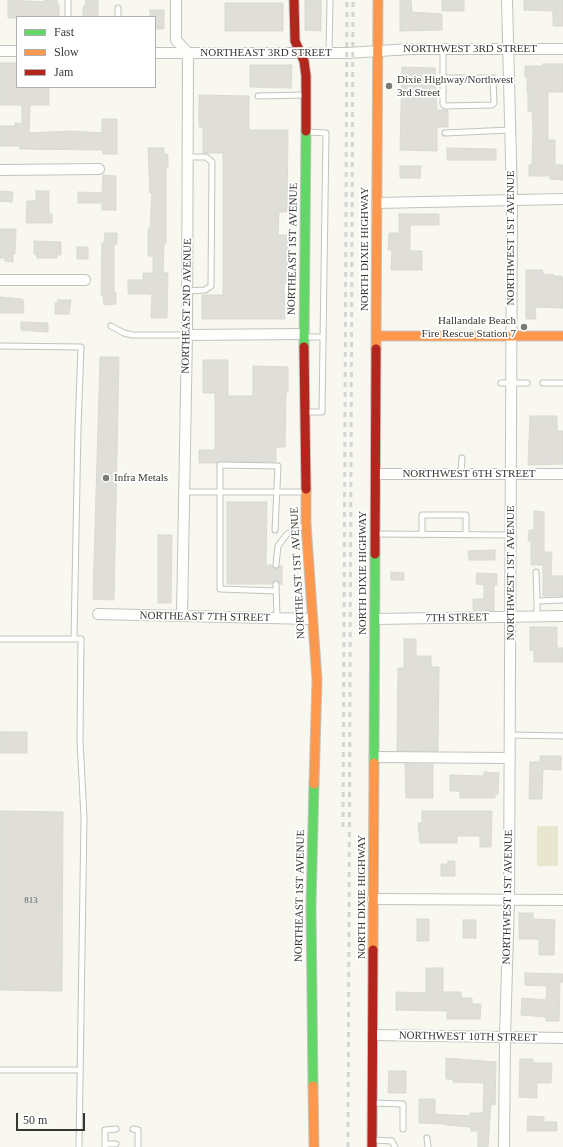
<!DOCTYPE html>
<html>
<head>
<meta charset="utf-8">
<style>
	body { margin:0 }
	#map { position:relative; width:563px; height:1147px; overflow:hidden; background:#f8f7f0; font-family:"Times New Roman",serif }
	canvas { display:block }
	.legend { position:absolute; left:16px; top:16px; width:140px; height:72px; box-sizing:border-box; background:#fff; border:1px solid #afafad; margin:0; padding:5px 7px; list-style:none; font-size:12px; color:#373732 }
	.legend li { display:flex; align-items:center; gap:8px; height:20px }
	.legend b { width:20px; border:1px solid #afafad }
	.scale { position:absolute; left:16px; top:1113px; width:69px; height:18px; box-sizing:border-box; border:2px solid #373732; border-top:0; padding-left:5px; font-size:12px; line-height:14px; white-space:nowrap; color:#373732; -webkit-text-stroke:3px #fff; paint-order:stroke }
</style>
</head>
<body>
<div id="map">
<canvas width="563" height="1147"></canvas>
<ul class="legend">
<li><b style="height:5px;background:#63d668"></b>Fast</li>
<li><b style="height:5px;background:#ff974d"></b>Slow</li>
<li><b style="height:5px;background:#b3261e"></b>Jam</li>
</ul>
<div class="scale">50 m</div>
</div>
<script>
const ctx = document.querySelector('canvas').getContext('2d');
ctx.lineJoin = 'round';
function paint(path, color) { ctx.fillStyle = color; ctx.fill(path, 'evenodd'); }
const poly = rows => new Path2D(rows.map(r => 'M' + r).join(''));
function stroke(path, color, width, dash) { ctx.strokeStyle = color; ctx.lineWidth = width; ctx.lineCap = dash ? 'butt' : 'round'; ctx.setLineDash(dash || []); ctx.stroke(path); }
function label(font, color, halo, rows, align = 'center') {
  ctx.font = font + ' "Times New Roman",serif'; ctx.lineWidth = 3.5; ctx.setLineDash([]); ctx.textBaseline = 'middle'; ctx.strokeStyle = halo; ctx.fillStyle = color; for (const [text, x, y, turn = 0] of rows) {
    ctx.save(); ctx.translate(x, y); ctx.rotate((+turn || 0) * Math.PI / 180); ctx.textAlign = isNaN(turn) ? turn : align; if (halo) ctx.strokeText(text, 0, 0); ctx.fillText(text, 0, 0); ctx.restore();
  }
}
const green = poly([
	[537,826,558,826,558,866,537,866]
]);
const building = poly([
	[8,0,44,2,44,0,57,0,57,5,59,5,59,17,8,18,8,0],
	[86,0,98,0,98,17,83,17,83,6,85,6,86,0],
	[305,0,321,0,321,31,305,30,305,0],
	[400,0,411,0,412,12,442,14,442,30,400,31,400,0],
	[442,0,464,0,464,11,442,11,442,0],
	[524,0,563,0,563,26,553,26,553,11,524,10,524,0],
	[225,3,283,3,283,31,225,31,225,3],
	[150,10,164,10,164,29,155,29,155,17,150,17,150,10],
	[0,63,17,63,17,87,49,87,49,105,30,105,29,133,71,131,102,133,102,119,117,119,117,154,103,154,102,150,20,149,20,146,0,146,0,126,15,126,15,123,22,124,22,105,0,105,0,63],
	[543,64,563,64,563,92,548,92,548,140,555,140,555,165,563,165,563,180,550,179,550,176,529,176,529,165,532,165,533,128,532,111,528,111,528,92,527,92,527,77,525,77,525,66,543,66,543,64],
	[250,65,292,65,291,88,250,87,250,65],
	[402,67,435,68,437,110,448,110,448,127,437,127,437,151,400,150,402,67],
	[199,95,249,96,249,130,288,130,287,212,279,212,278,235,288,235,288,283,284,283,285,319,202,319,202,295,223,295,223,153,203,153,203,127,199,127,199,95],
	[148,148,164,148,164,154,168,154,168,167,166,167,166,244,164,244,163,273,168,273,167,318,151,318,152,294,128,294,128,280,143,280,143,273,153,273,153,256,148,256,148,229,150,229,152,193,150,193,148,148],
	[447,148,496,149,496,160,447,160,447,148],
	[400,166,421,166,420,178,400,178,400,166],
	[103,175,116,176,116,210,102,210,102,203,78,203,78,192,102,193,103,175],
	[0,191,13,192,12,202,0,201,0,191],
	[36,191,49,191,49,214,52,214,52,223,26,223,27,201,36,201,36,191],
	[399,214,439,214,439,225,410,225,410,251,422,251,422,270,391,270,392,250,388,250,389,233,399,233,399,214],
	[0,229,16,229,15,254,13,254,13,262,5,261,5,258,0,258,0,229],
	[105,233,117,233,117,244,114,245,114,293,116,292,116,304,104,305,103,295,101,295,102,243,104,243,105,233],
	[34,241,61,242,61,255,57,255,57,258,37,258,37,255,34,254,34,241],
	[77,247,88,247,88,259,77,259,77,247],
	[526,270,542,270,545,275,553,274,553,276,561,276,563,278,563,308,535,307,536,319,526,319,526,270],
	[0,297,23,299,24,313,0,313,0,297],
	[58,300,71,300,69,314,55,314,55,303,58,303,58,300],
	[21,322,48,323,48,332,21,330,21,322],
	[100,357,119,357,114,600,93,599,100,357],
	[203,360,228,360,228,396,253,396,253,366,288,367,288,392,286,392,285,447,276,447,276,462,220,461,217,463,199,463,199,450,215,450,215,393,203,393,203,360],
	[530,416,557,416,557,431,563,431,563,464,528,465,530,416],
	[227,502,267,502,266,565,272,565,276,569,282,565,282,585,276,580,272,584,227,584,227,502],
	[534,511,544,512,544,552,552,552,551,576,563,576,563,596,543,596,543,565,531,565,531,541,528,541,529,530,534,530,534,511],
	[158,535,172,535,171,603,158,603,158,535],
	[495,550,495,560,469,560,468,551,495,550],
	[391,572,404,573,404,580,391,580,391,572],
	[477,573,497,574,497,585,494,585,494,611,473,610,473,599,484,599,484,585,476,584,477,573],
	[530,627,557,627,557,648,563,648,563,662,534,662,534,651,530,650,530,627],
	[404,639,416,639,416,656,431,656,431,667,439,667,438,751,397,751,398,668,404,668,404,639],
	[0,732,27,732,27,753,0,753,0,732],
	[540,756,561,756,561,770,543,769,542,799,529,799,530,762,540,762,540,756],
	[405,764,433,764,433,798,406,798,405,764],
	[484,772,499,773,498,794,495,794,495,798,460,798,460,791,450,791,450,775,484,776,484,772],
	[0,811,63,812,62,991,0,990,0,811],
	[422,811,492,811,491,847,480,847,480,836,457,836,457,843,420,843,418,823,422,823,422,811],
	[448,861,455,861,455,876,441,876,441,864,448,864,448,861],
	[519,913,533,913,533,919,555,920,554,955,539,955,539,939,519,939,519,913],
	[417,919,429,919,429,941,417,941,417,919],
	[463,920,476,920,476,938,463,938,463,920],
	[426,968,443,968,443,992,461,992,461,998,472,998,472,1004,481,1004,480,1019,447,1019,447,1011,396,1010,396,992,426,993,426,968],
	[525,973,563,974,563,982,560,982,559,1021,546,1021,546,1017,521,1015,522,998,546,1000,547,986,525,985,525,973],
	[446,1058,496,1062,495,1105,491,1104,488,1147,478,1147,478,1131,471,1131,471,1127,445,1125,445,1124,419,1123,419,1099,435,1099,435,1114,470,1116,470,1113,483,1113,484,1083,453,1082,453,1079,446,1079,446,1058],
	[520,1059,533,1059,533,1063,552,1063,551,1083,537,1083,537,1098,519,1097,520,1059],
	[389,1071,406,1071,406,1093,388,1093,389,1071],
	[528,1116,544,1117,544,1122,557,1122,557,1131,527,1131,528,1116]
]);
const lane = poly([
	[68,17,68,0],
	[118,17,118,8],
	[443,49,443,104,445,106,492,105,494,103,493,78,443,78],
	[329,53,330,0],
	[258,96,303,95],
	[445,133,510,130],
	[187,291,205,290,211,286,212,162,206,157,187,157],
	[111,326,124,333,132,335,187,335],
	[307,337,323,337],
	[0,346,81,347,78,428,74,639,0,639],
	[501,383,527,383],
	[543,383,563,383],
	[306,412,322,412,326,133,308,132],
	[461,474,462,458],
	[183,492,303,492],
	[275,530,278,466,220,465,220,589,276,591],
	[377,534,511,535],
	[422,535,422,515,466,515,466,535],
	[276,565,278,546,287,534,304,525],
	[536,572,537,601],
	[276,584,277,618],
	[537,617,537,601,563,600],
	[74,639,81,639,80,740,84,818,79,1147],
	[510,735,563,736],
	[0,1070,80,1070],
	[373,1103,403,1104,403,1129],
	[133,1129,138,1130,138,1147],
	[427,1138,428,1147],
	[374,1140,392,1141,395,1147],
	[105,1144,116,1144],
	[105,1147,105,1130,116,1129]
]);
const street = poly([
	[176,0,176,40,188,53,187,335,182,616],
	[0,51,17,51],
	[155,53,347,53,411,49,563,49],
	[0,170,99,169],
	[377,203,563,199],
	[0,280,85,280],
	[187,335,304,334],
	[376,474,563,474],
	[98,614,312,619],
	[375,619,563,616],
	[374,757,510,758],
	[373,899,563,900],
	[373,1035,563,1038],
	[504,1147,505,1037,509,899,512,200,507,0]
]);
const fast = poly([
	[304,347,306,131],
	[374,763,375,554],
	[313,1086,311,906,314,784]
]);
const slow = poly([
	[376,336,563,336],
	[376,349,378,0],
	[306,489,306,524,317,680,314,784],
	[373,950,374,763],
	[313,1086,314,1147]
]);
const jam = poly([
	[294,0,295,41,304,61,306,76,306,131],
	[304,347,306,489],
	[375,554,376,349],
	[372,1147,373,950]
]);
const rail = poly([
	[343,827,347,0],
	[348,1147,353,0]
]);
const markers = [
	[389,86,4,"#7b7a74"],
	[524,327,4,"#7b7a74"],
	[106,478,4,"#7b7a74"]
];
const numberNames = [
	["813",31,901]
];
const streetNames = [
	["NORTHWEST 3RD STREET",470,49],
	["NORTHEAST 3RD STREET",266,53],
	["NORTHWEST 1ST AVENUE",511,238,-90],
	["NORTHEAST 1ST AVENUE",293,249,-89],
	["NORTH DIXIE HIGHWAY",365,249,-90],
	["NORTHEAST 2ND AVENUE",187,306,-89],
	["NORTHWEST 6TH STREET",469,474],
	["NORTHEAST 1ST AVENUE",298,573,-93],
	["NORTH DIXIE HIGHWAY",363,573,-90],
	["NORTHWEST 1ST AVENUE",511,573,-90],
	["NORTHEAST 7TH STREET",205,617,1],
	["7TH STREET",457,618,-1],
	["NORTHEAST 1ST AVENUE",300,896,-89],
	["NORTH DIXIE HIGHWAY",362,897,-90],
	["NORTHWEST 1ST AVENUE",508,897,-89],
	["NORTHWEST 10TH STREET",468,1037,1]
];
const poiNames = [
	["Dixie Highway/Northwest",397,80],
	["3rd Street",397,93],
	["Hallandale Beach",516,321,"right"],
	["Fire Rescue Station 7",516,334,"right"],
	["Infra Metals",114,478]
];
paint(green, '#e9e6cf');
paint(building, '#dfded9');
stroke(building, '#dad9d3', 1);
stroke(lane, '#c3c3bd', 7);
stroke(street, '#c3c3bd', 12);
stroke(fast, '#c3c3bd', 11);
stroke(slow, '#c3c3bd', 11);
stroke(jam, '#c3c3bd', 11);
stroke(lane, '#fefefd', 5);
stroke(street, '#fefefd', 10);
stroke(fast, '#63d668', 9);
stroke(slow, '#ff974d', 9);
stroke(jam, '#b3261e', 9);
stroke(rail, '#d5d5d3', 3, [5, 5]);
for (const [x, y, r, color] of markers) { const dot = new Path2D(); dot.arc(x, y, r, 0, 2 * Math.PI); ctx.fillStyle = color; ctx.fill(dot); stroke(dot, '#fff', 1.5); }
label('9px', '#63625e', null, numberNames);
label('11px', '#373732', '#fff', streetNames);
label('11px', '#373732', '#fff', poiNames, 'left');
</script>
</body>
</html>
